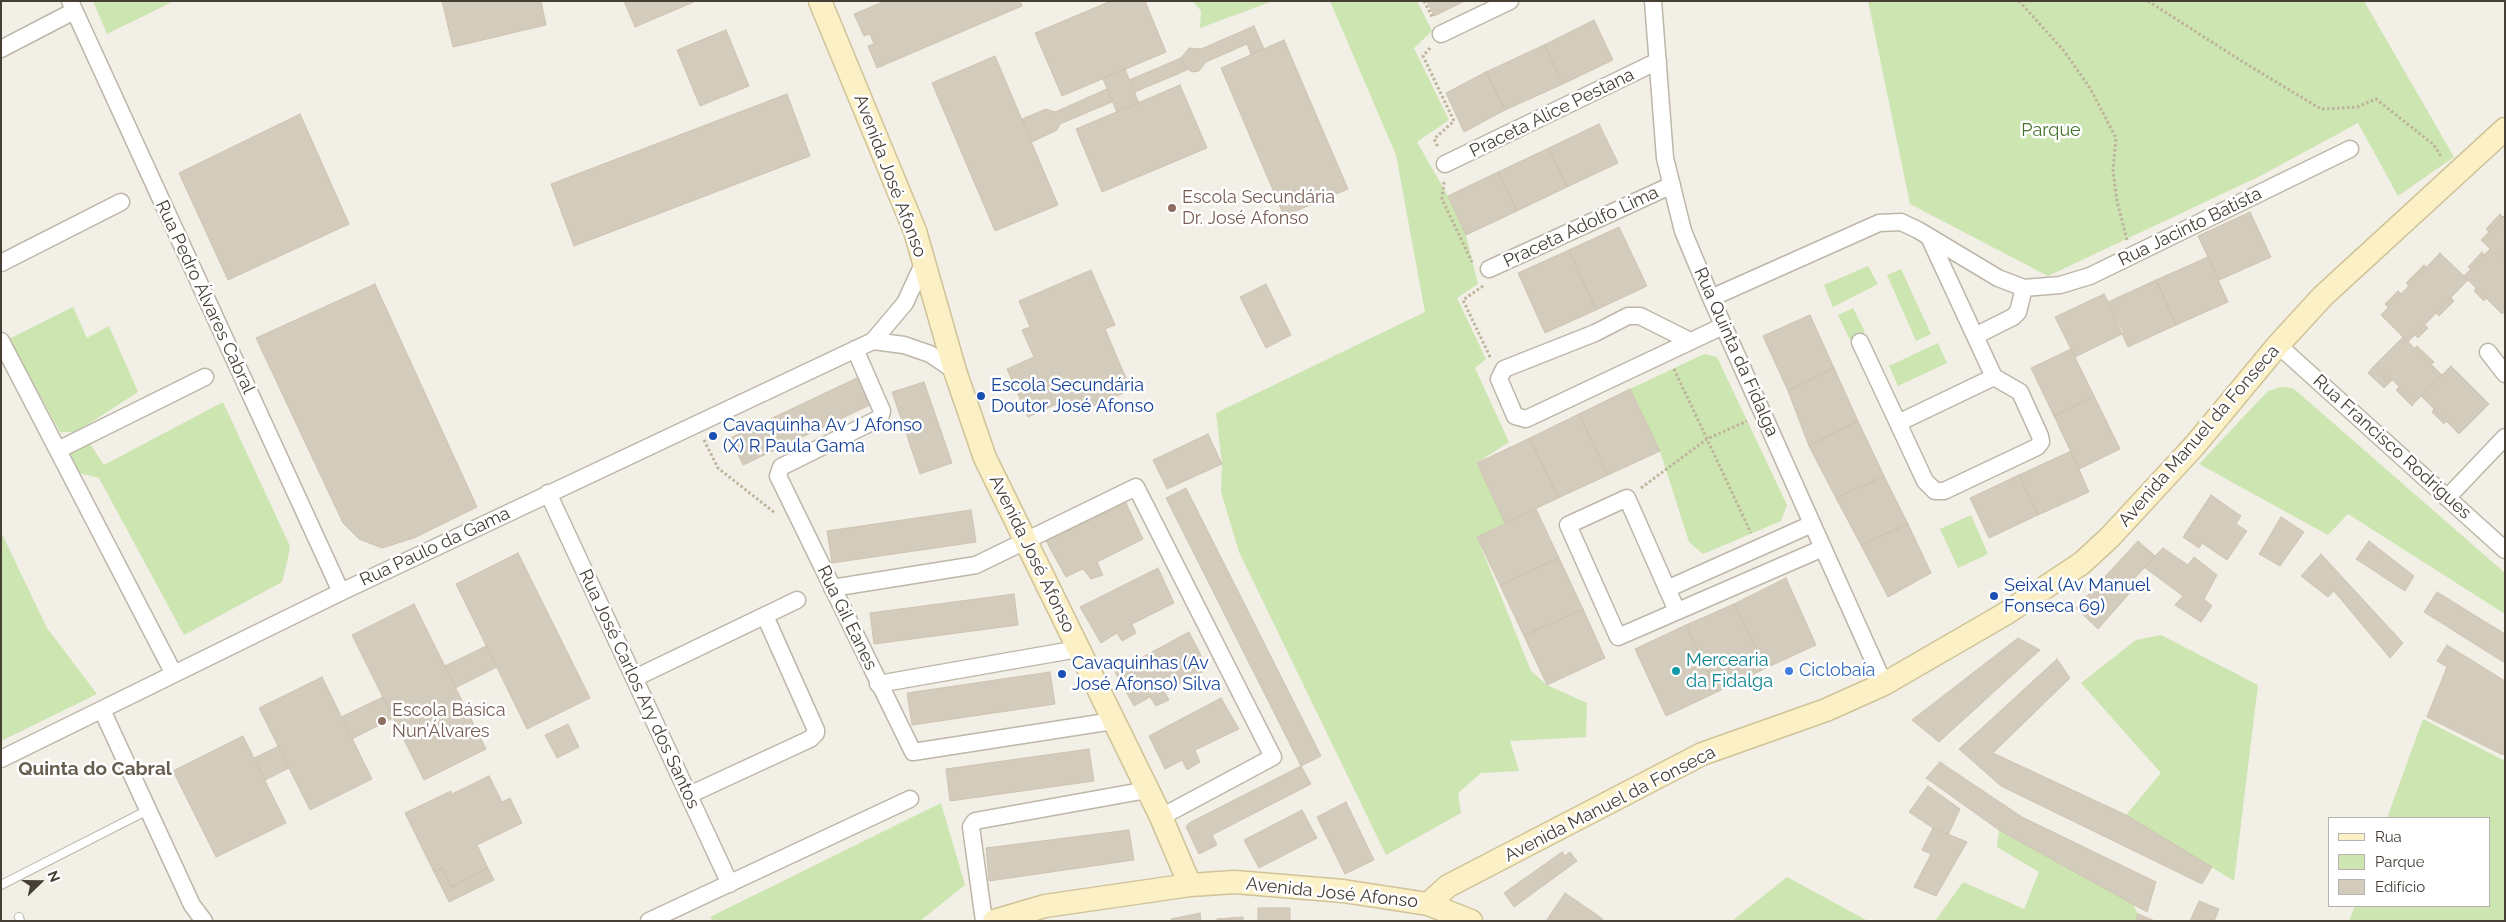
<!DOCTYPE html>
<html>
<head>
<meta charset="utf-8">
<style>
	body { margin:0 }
	#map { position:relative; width:2506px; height:922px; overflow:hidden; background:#f2efe6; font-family:Raleway,sans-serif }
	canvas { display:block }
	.frame { position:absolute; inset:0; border:2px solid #453f36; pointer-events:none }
	.legend { position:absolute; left:2328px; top:817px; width:162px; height:90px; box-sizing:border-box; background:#fff; border:1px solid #b5b2af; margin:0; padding:6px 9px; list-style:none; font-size:15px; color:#453f36 }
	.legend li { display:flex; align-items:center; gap:10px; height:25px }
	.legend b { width:25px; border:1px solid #b5b2af }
	.north { position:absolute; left:15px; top:857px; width:50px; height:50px; -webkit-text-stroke:4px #fff; paint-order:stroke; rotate:68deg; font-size:14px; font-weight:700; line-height:20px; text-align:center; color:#453f36 }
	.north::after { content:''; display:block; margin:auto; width:18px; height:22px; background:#453f36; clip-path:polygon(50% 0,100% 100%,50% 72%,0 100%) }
</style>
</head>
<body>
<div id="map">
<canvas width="2506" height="922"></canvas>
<div class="frame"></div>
<ul class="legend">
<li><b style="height:6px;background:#fcf0c7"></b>Rua</li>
<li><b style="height:14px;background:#cce5b1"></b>Parque</li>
<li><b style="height:14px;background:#d3cbbc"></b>Edifício</li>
</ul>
<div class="north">N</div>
</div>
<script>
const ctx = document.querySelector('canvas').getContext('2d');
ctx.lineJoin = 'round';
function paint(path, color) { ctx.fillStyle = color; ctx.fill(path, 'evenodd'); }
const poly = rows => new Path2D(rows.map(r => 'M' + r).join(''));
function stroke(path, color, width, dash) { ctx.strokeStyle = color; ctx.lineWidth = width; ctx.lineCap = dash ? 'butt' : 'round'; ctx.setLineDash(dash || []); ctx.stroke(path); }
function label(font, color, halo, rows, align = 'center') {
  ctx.font = font + ' Raleway,sans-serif'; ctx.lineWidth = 5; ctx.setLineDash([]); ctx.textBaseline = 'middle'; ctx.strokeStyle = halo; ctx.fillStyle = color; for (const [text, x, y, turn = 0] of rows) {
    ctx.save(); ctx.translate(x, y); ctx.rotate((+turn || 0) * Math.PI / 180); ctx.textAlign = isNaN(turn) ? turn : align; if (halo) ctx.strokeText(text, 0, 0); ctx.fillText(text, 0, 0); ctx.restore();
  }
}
const green = poly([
	[93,1,174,1,107,34],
	[1193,1,1273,1,1200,28,1201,11],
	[1330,1,1417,1,1432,31,1414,48,1449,120,1417,142,1448,196,1466,235,1478,284,1457,298,1486,359,1475,368,1509,442,1477,463,1505,523,1477,537,1531,671,1547,685,1587,703,1586,737,1510,741,1519,771,1481,773,1458,793,1461,813,1386,855,1239,552,1221,492,1222,464,1216,413,1425,312,1396,155],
	[1868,1,2364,1,2454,157,2398,196,2358,123,2260,176,2048,276,1910,204],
	[1868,266,1878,284,1833,307,1824,285],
	[1901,269,1931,334,1916,341,1887,275],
	[73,307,87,338,109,326,138,392,76,432,60,432,9,339],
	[1853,308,1865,332,1850,340,1838,315],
	[1938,343,1947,363,1898,386,1889,366],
	[1704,354,1717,357,1787,505,1781,521,1703,554,1689,542,1660,451,1630,389],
	[2281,387,2293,388,2505,573,2505,614,2348,514,2328,535,2199,464,2268,391],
	[223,402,290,546,288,558,282,582,184,635,99,478,79,473,70,452,89,442,104,465],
	[1971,515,1988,554,1958,568,1940,529],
	[1,532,47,628,97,694,1,741],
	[2161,635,2258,685,2234,881,2126,815,2161,773,2081,683,2136,640],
	[2423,719,2505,761,2505,921,2349,921,2355,906,2490,906,2490,818,2387,818],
	[941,803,965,885,920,921,713,921,710,917],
	[1999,830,2133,904,2138,914,2136,921,1935,921,1963,882,2024,909,2039,872,1997,847],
	[1787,877,1868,921,1732,921]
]);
const building = poly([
	[442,1,541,1,546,25,453,47,442,1],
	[624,1,696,1,635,27,624,1],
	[885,1,1020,1,1022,6,877,68,868,46,874,44,870,34,864,36,854,14,885,1],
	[1111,1,1145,1,1166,52,1062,96,1035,33,1111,1],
	[1427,1,1465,1,1434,16,1427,1],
	[1594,20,1613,60,1563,84,1544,45,1594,20],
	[1254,26,1264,49,1251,54,1247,44,1206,62,1199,71,1192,72,1184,66,1181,58,1189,48,1201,49,1254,26],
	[726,30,749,86,700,106,677,50,726,30],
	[1284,40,1348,189,1284,216,1221,68,1284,40],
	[1544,45,1563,84,1505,110,1486,72,1544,45],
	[995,56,1058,205,995,231,932,83,995,56],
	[1181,58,1187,70,1135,92,1129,80,1181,58],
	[1125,69,1139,103,1117,112,1103,79,1125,69],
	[1486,72,1505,110,1464,132,1446,93,1486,72],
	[1180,85,1207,148,1102,192,1076,129,1180,85],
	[1107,89,1112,102,1060,124,1057,130,1032,142,1022,119,1046,109,1055,112,1107,89],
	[787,94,810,156,574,246,551,184,787,94],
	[300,114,349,224,228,280,179,173,300,114],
	[1599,124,1618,163,1567,187,1549,148,1599,124],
	[1549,148,1567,187,1517,211,1498,172,1549,148],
	[1498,172,1517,211,1466,235,1448,196,1498,172],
	[2250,212,2271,257,2219,280,2198,236,2250,212],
	[2500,214,2503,217,2489,232,2486,229,2500,214],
	[2505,215,2505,263,2481,240,2505,215],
	[1619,227,1647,286,1596,310,1569,250,1619,227],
	[2490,249,2505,263,2505,311,2502,314,2464,276,2490,249],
	[1569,250,1596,310,1545,333,1518,273,1569,250],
	[2482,252,2484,255,2471,269,2468,267,2482,252],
	[2440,253,2468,280,2408,342,2381,315,2440,253],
	[2208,257,2228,302,2176,325,2156,280,2208,257],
	[2424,265,2427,268,2409,286,2406,283,2424,265],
	[1091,270,1115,325,1105,329,1131,390,1076,413,1070,398,1028,417,1007,369,1034,357,1022,330,1030,327,1019,301,1091,270],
	[2156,280,2176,325,2128,347,2108,302,2156,280],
	[375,284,477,507,414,538,382,548,359,539,343,523,256,338,375,284],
	[1266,284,1291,335,1266,348,1240,297,1266,284],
	[2476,288,2486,298,2484,301,2474,291,2476,288],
	[2398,291,2401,294,2388,307,2385,304,2398,291],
	[2104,294,2124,333,2075,357,2055,317,2104,294],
	[2451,298,2454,301,2439,316,2436,313,2451,298],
	[1810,315,1834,368,1788,391,1763,336,1810,315],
	[2425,325,2428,328,2418,338,2415,335,2425,325],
	[2403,337,2442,375,2415,402,2376,364,2403,337],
	[2417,346,2434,362,2431,365,2414,349,2417,346],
	[2071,349,2094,396,2054,416,2031,368,2071,349],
	[2376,364,2392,380,2389,383,2373,367,2376,364],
	[2451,366,2489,404,2459,434,2421,396,2451,366],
	[2373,367,2389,383,2384,388,2368,373,2373,367],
	[1834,368,1858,421,1809,446,1788,391,1834,368],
	[859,377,872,404,743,465,730,438,859,377],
	[924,382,952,463,920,474,892,392,924,382],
	[2399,387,2415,402,2412,406,2396,390,2399,387],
	[1630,389,1660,451,1608,475,1579,414,1630,389],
	[2094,396,2120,449,2079,469,2054,416,2094,396],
	[2434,409,2446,421,2444,424,2432,412,2434,409],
	[1579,414,1608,475,1558,498,1530,438,1579,414],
	[1858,421,1884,476,1836,498,1809,446,1858,421],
	[1208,434,1222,464,1167,489,1153,460,1208,434],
	[1530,438,1558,498,1505,523,1477,463,1530,438],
	[2071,451,2089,492,2038,515,2019,475,2071,451],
	[2019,475,2038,515,1989,538,1970,498,2019,475],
	[1884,476,1908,524,1861,545,1836,498,1884,476],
	[1186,488,1321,756,1301,766,1166,498,1186,488],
	[2211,495,2241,516,2236,524,2247,531,2227,560,2202,543,2199,548,2183,537,2211,495],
	[1126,503,1143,539,1097,562,1103,575,1091,579,1083,569,1066,577,1046,541,1126,503],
	[1536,509,1559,558,1500,585,1477,537,1536,509],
	[971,510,976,542,832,563,827,531,971,510],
	[2281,517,2304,532,2280,566,2259,554,2281,517],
	[1908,524,1931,573,1888,597,1861,545,1908,524],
	[2138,541,2155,556,2133,580,2137,585,2098,629,2076,608,2138,541],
	[2369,541,2414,576,2405,591,2356,559,2369,541],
	[2163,548,2188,565,2194,557,2217,575,2204,599,2212,606,2201,622,2175,605,2183,596,2144,567,2163,548],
	[518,553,590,698,527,729,456,584,518,553],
	[2321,554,2403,643,2390,658,2334,591,2328,597,2301,576,2321,554],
	[1559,558,1583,609,1524,636,1500,585,1559,558],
	[1158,568,1174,603,1132,624,1136,633,1122,641,1117,633,1101,643,1080,607,1158,568],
	[1786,578,1816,645,1766,668,1734,604,1786,578],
	[2437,592,2505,634,2505,663,2424,612,2437,592],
	[1014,594,1018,625,874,644,870,613,1014,594],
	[414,604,486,749,424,780,352,635,414,604],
	[1734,604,1766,668,1717,692,1686,625,1734,604],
	[1583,609,1605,658,1547,685,1524,636,1583,609],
	[1686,625,1717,692,1666,716,1635,649,1686,625],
	[1189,632,1208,669,1164,691,1169,700,1156,706,1150,697,1134,706,1115,672,1189,632],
	[2018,638,2040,650,1939,742,1912,720,2018,638],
	[2447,645,2505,681,2505,749,2503,755,2427,717,2447,667,2437,661,2447,645],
	[486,646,497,667,455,688,445,666,486,646],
	[2057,659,2070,678,1993,753,2126,815,2212,867,2202,884,2001,786,1959,749,2057,659],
	[1050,672,1055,704,912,725,907,693,1050,672],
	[322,677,372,779,310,810,259,708,322,677],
	[383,697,393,718,352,739,341,717,383,697],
	[1221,698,1239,729,1195,750,1200,762,1187,770,1182,760,1165,769,1149,736,1221,698],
	[568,724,579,747,557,758,545,735,568,724],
	[243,736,286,823,216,857,173,771,243,736],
	[279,746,289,768,265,780,254,758,279,746],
	[1089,749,1094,781,950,801,946,769,1089,749],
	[1940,762,2022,817,2156,882,2147,912,1999,830,1926,778,1940,762],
	[1301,766,1311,784,1212,835,1217,845,1199,854,1186,827,1189,823,1301,766],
	[489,776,502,802,510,798,522,823,477,845,488,868,451,887,442,868,434,872,405,813,451,791,452,794,489,776],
	[1928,786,1960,809,1948,835,1933,828,1909,812,1928,786],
	[1346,802,1374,860,1345,874,1317,817,1346,802],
	[1302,810,1317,838,1259,868,1244,840,1302,810],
	[1933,828,1967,842,1936,896,1914,887,1931,854,1922,850,1933,828],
	[1129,830,1134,860,989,881,986,848,1129,830],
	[1562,852,1565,856,1570,852,1577,861,1514,907,1504,893,1562,852],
	[442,868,451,887,488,868,494,880,449,902,434,872,442,868],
	[1565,893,1603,919,1601,921,1546,921,1565,893],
	[2199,901,2219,909,2214,921,2190,921,2199,901],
	[1258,908,1290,908,1290,921,1258,921,1258,908],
	[1200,913,1201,921,1172,921,1171,919,1200,913],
	[2138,914,2155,921,2136,921,2138,914],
	[1243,917,1243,921,1217,921,1217,919,1243,917]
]);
const path = poly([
	[1424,1,1433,18],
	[2019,1,2064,51,2090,88,2116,138,2113,171,2117,201,2127,240],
	[2148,1,2243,62,2321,109,2357,107,2376,99,2434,145,2442,158],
	[1430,48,1423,56,1454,121,1434,139,1438,147],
	[1444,182,1442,199,1472,262],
	[1483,286,1463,300,1491,359],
	[1674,369,1707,439,1747,421],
	[704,440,718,468,775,513],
	[1641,488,1707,439,1751,533]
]);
const lane = poly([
	[1,885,148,810],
	[19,917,20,921]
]);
const street = poly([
	[70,1,341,592],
	[1653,1,1665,158,1683,231,1711,298,1884,684],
	[1441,34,1510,1],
	[1,49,74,11],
	[1445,164,1658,61],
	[1929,237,1994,377,1898,423,1925,481,1935,491,1944,491,2037,447,2041,442,2040,436,2020,392,1994,377],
	[1,263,121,202],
	[1489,269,1672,185],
	[1711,298,1879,223,1901,222,1918,230,1998,278,2024,288,2060,285,2090,276,2350,149],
	[1975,336,2013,317,2018,312,2024,288],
	[1,341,174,674],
	[873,341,904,345,930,354,955,371],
	[1690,341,1640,316,1628,316,1595,333,1504,369,1499,379,1515,416,1526,419,1723,326],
	[1860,342,1898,423],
	[2278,345,2505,550],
	[855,349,882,411,880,418,781,467,778,476,913,752,1113,721],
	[2488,352,2505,374],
	[58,450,205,377],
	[548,493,730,884],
	[2447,498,2505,437],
	[832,588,976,565,1136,487,1273,757,1161,817],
	[1667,589,1812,524],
	[1677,611,1627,498,1568,525,1618,637,1823,548],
	[635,678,797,600],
	[878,684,1078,649],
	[102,710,192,905,204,921],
	[1,759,341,592,873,341,905,303,924,262],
	[689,795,810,739,816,733,816,730,765,616],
	[649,921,910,799],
	[984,921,971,827,975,821,1147,790]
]);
const secondary = poly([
	[820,1,915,231,955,371,985,458,1161,817,1190,885],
	[1428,904,1448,886,1702,754,1826,710,1884,684,2005,614,2082,563,2110,537,2195,445,2278,345,2323,296,2505,129],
	[994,921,1045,906,1190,885,1235,882,1343,891,1428,904,1471,921]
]);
const markers = [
	[1172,208,5,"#8d6e63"],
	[981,396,5,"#1a4fb4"],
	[713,436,5,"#1a4fb4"],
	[1994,596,5,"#1a4fb4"],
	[1676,671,5,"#0f9aa8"],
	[1789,671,5,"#3f7fe0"],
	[1062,674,5,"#1a4fb4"],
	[382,721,5,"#8d6e63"]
];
const streetNames = [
	["Praceta Alice Pestana",1552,113,-26],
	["Avenida José Afonso",890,176,69],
	["Praceta Adolfo Lima",1581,227,-25],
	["Rua Jacinto Batista",2190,227,-26],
	["Rua Pedro Álvares Cabral",205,297,65],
	["Rua Quinta da Fidalga",1736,352,66],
	["Avenida Manuel da Fonseca",2199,436,-49],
	["Rua Francisco Rodrigues",2392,447,42],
	["Rua Paulo da Gama",435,547,-25],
	["Avenida José Afonso",1032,554,64],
	["Rua Gil Eanes",847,618,64],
	["Rua José Carlos Ary dos Santos",639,689,65],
	["Avenida Manuel da Fonseca",1610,804,-27],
	["Avenida José Afonso",1332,893,6]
];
const parkNames = [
	["Parque",2051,131]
];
const educationNames = [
	["Escola Secundária",1182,198],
	["Dr. José Afonso",1182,219],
	["Escola Básica",392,711],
	["Nun’Álvares",392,732]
];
const transitNames = [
	["Escola Secundária",991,386],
	["Doutor José Afonso",991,407],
	["Cavaquinha Av J Afonso",723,426],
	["(X) R Paula Gama",723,447],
	["Seixal (Av Manuel",2004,586],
	["Fonseca 69)",2004,607],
	["Cavaquinhas (Av",1072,664],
	["José Afonso) Silva",1072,685]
];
const cultureNames = [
	["Mercearia",1686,661],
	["da Fidalga",1686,682]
];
const shopNames = [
	["Ciclobaía",1799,671]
];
const neighbourhoodNames = [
	["Quinta do Cabral",95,769]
];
paint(green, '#cce5b1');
paint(building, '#d3cbbc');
stroke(building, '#cec3b0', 1);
stroke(lane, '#bdb7a9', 10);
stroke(street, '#bdb7a9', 19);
stroke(secondary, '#d0c398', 25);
stroke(path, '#beb39b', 3, [2.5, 2.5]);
stroke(lane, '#fff', 8);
stroke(street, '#fff', 16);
stroke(secondary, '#fcf0c7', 22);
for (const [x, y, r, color] of markers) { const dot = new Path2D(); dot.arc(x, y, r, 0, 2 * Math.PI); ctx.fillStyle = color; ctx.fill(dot); stroke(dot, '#fff', 2); }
label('18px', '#453f36', '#fff', streetNames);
label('18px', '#45732c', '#fff', parkNames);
label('18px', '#785e54', '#fff', educationNames, 'left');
label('18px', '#164399', '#fff', transitNames, 'left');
label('18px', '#0d838f', '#fff', cultureNames, 'left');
label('18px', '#366cbe', '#fff', shopNames, 'left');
label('bold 19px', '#675d4e', '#fff', neighbourhoodNames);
</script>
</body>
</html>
